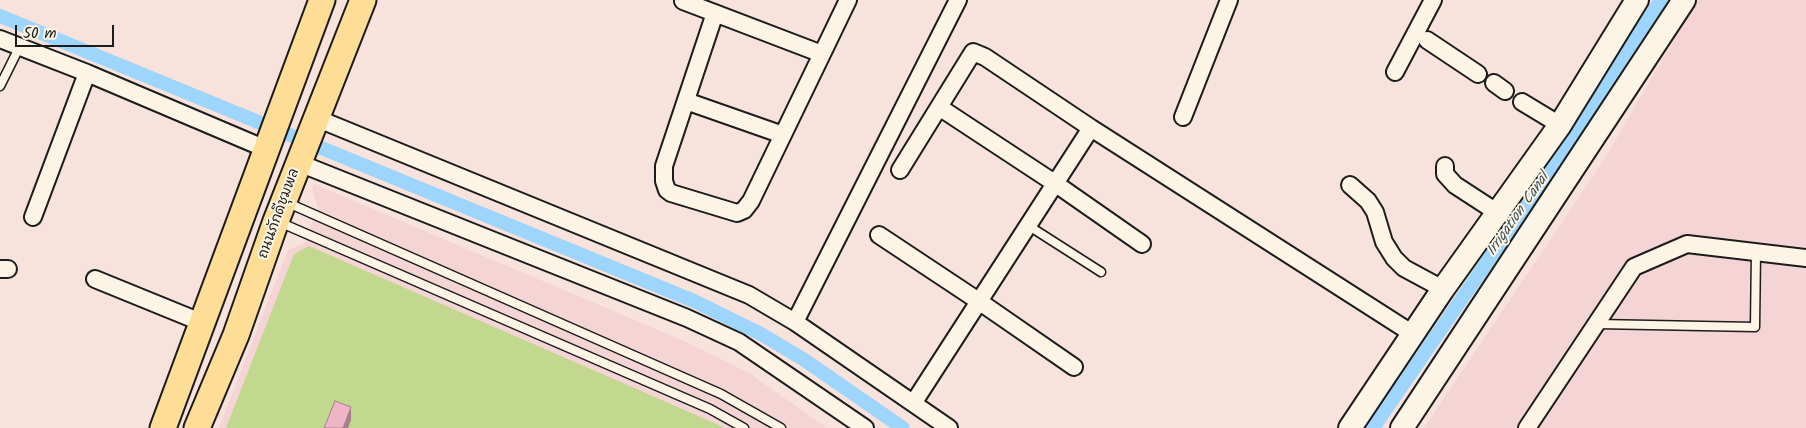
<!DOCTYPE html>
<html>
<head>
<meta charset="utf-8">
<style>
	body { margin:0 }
	#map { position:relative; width:1806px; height:428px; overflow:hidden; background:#f8e2dc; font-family:Kalam,sans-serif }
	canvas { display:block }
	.scale { position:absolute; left:15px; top:25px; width:99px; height:22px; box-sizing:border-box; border:2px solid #1c1c1c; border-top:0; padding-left:6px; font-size:15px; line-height:18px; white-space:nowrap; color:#1c1c1c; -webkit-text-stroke:4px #fcf5e5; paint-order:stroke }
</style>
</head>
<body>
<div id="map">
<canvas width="1806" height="428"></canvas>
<div class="scale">50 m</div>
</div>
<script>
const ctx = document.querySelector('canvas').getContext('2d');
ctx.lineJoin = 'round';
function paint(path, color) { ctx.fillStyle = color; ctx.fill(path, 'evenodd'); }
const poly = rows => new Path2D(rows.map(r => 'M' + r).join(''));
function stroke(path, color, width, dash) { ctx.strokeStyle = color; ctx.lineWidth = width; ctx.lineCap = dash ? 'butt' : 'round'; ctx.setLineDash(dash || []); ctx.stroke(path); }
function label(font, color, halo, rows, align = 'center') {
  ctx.font = font + ' Kalam,"Playpen Sans Thai",sans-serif'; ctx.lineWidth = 4; ctx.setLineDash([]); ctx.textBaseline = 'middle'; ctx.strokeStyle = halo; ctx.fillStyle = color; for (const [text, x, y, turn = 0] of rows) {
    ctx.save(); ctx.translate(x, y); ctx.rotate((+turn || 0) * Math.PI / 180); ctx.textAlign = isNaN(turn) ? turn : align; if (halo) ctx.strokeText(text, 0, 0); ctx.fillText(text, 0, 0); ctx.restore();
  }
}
const built = poly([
	[1697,0,1806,0,1806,428,1424,428,1607,155],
	[314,184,684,341,749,373,827,428,219,428,288,250,304,243,318,208,312,189]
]);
const green = poly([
	[309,246,719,425,724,428,226,428,294,254]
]);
const canal = poly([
	[0,16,694,301,761,334,803,359,903,428],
	[1373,428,1573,137,1661,0]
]);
const lane = poly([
	[0,86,20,46],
	[288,203,721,394,781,428],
	[279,222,710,409,744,428],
	[1029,226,1101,272],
	[1597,324,1755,327,1756,252]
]);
const street = poly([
	[683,1,822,54,848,0],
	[715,13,664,166,664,181,667,190,671,193,737,213,744,210,751,201,822,54],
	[0,39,87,73,266,149],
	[1427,40,1478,74],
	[1395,72,1433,0],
	[1494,83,1505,91],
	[686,101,783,135],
	[1522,102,1560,125],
	[939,107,1056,184,1142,244],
	[1183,117,1229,0],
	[316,118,749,295,795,322,949,428],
	[299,163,687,318,739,342,865,428],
	[1445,166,1445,174,1455,185,1498,213],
	[900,170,973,52,985,57,1091,128],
	[1350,185,1368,201,1375,212,1384,242,1394,258,1404,268,1443,289],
	[33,217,87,73],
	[879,235,980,302,1074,367],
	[0,269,8,269],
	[95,279,203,323],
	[795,322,958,0],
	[914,402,1091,128,1413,334],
	[1527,428,1634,267,1687,244,1806,258]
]);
const secondary = poly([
	[1350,428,1443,289,1560,125,1637,0],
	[1402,428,1684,0]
]);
const primary = poly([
	[163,428,322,0],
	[197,428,236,335,276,221,363,0]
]);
const shadedWall = poly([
	[351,407,351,420,348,428,343,428]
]);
const building = poly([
	[335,401,351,407,343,428,324,428,335,401]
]);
const streetNames = [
	["ถนนภักดีชุมพล",280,214,-70]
];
const waterNames = [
	["Irrigation Canal",1519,215,-55]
];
paint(built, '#f5d4d5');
paint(green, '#c2d88e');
stroke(canal, '#9ed5fd', 14);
stroke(lane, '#1c1c1c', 11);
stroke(street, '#1c1c1c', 20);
stroke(secondary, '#1c1c1c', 26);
stroke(primary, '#1c1c1c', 29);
stroke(lane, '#fcf5e5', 8);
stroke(street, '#fcf5e5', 16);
stroke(secondary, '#fcf5e5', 22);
stroke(primary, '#fedd96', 25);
paint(shadedWall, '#a77f8b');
paint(building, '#eeb5c6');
stroke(building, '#a77f8b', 1);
label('14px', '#1c1c1c', '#fcf5e5', streetNames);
label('italic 15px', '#435460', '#fcf5e5', waterNames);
</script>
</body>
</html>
